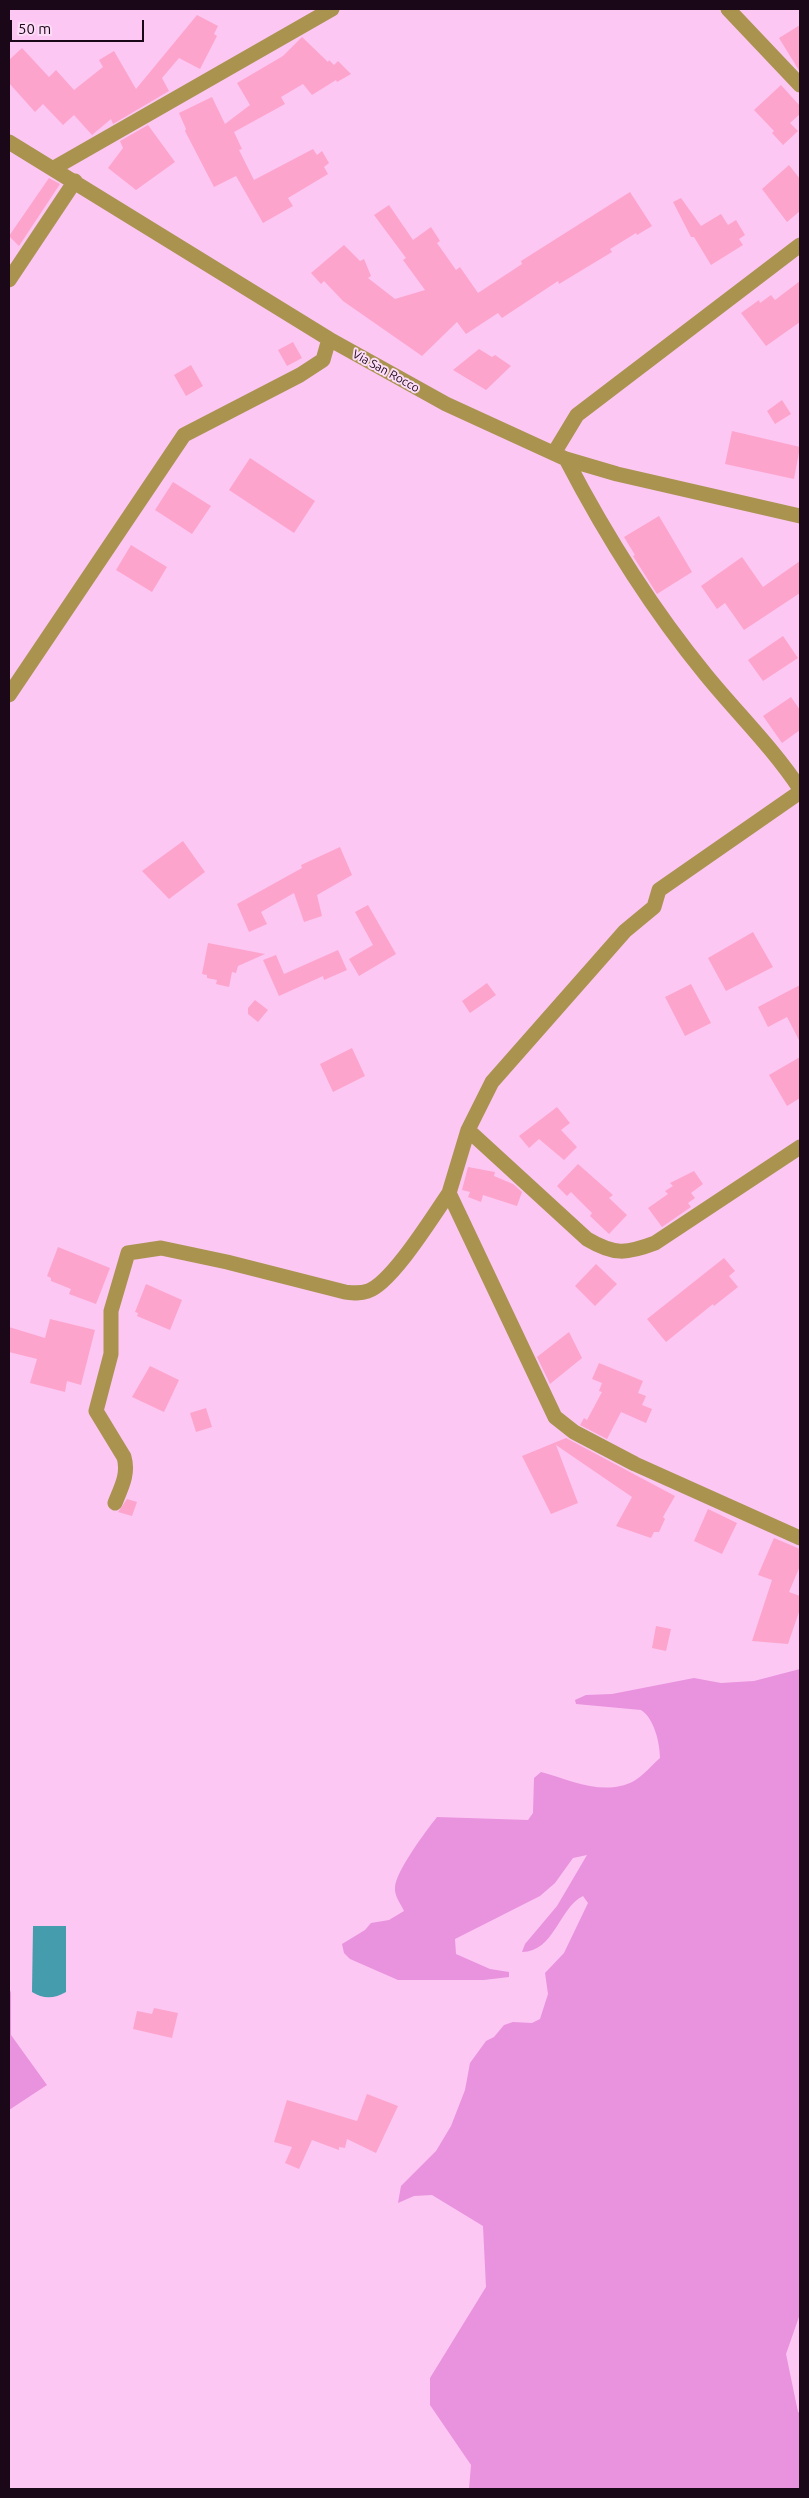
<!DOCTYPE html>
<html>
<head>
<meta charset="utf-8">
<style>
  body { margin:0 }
  #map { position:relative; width:809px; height:2498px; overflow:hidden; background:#fcc7f3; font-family:Ubuntu,sans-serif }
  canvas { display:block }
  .frame { position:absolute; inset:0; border:10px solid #1a0818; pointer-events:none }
  .scale { position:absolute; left:10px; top:20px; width:134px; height:22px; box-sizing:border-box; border:2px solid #1a0818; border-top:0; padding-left:6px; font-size:15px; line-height:18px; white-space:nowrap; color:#1a0818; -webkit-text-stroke:4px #fcdcf7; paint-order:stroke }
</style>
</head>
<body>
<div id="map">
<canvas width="809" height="2498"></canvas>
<div class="frame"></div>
<div class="scale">50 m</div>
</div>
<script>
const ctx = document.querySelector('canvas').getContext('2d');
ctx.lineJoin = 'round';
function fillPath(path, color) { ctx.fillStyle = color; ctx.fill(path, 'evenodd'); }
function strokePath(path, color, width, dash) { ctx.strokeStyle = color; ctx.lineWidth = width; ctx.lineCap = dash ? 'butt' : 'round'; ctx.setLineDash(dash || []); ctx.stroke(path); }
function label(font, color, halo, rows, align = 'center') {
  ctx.font = font + ' Ubuntu,sans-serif'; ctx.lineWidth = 4; ctx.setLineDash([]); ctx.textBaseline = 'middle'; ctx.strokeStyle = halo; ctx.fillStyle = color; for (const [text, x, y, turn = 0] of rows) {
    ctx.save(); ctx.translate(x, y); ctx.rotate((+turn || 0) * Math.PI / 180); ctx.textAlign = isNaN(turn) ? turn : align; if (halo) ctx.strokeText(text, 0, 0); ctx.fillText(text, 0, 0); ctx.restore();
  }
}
fillPath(new Path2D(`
  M800,1669V2314L786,2354L798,2412L800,2413V2489H469L471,2465L430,2405V2378L486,2287L483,2226L432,2195L414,2196L398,2203L401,2186L436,2151L451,2126L465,2090L470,2063L486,2041L494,2037L504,2025L513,2022L532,2023L540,2019L548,1994L545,1973L564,1953L588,1903L583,1896C559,1908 554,1952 522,1952L525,1944L557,1906L587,1855L573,1858L555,1883L540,1896L455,1939L456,1954L490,1969L509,1972V1977L484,1980H398L350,1959L344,1953L342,1944L365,1930L371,1923L389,1920L404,1911C401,1904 394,1896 395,1887C396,1871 426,1831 437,1817L528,1820L533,1813L534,1778L541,1772C571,1780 604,1797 634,1781C643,1776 652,1765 660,1758C660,1743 654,1718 641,1710L576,1704L575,1700L586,1695L612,1694L694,1678L721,1683L754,1681Z
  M9,1987L11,1993V2035L47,2085L9,2110Z`), '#e992de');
fillPath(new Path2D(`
  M33,1926H66V1992C54,1999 43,1999 32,1992Z`), '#449cad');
fillPath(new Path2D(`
  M197,15L218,26L214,34L217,36L200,69L179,58L162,78L169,91L113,124L111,119L92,135L74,115L63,125L43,104L35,112L9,83V60L22,48L49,77L56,70L74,90L103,67L99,60L114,51L136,89Z
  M800,25V72L779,38Z
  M302,37L328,62L329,60L334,65L338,61L351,74L337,82L336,80L312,95L303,84L281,97L285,104L234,132L242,149L239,150L254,180L313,149L317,155L322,151L329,163L324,167L328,174L288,198L293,206L263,223L236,176L214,187L185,131L186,129L179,113L212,97L225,124L250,105L237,83L283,56Z
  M781,85L800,106V114L790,123L798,131L783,145L772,133L774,131L754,110Z
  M148,125L175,162L136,190L108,168L123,148L120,141Z
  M789,165L800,179V211L787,222L762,189Z
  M49,178L60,184L19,246L9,236Z
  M630,192L652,226L637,235L636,233L610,249L612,252L559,284L558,281L502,318L498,313L466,334L457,322L422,356L343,301L324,281L321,284L311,273L344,245L360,261L364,259L371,276L368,278L395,299L425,290L403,260L406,258L374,215L389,205L413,240L431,227L440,241L437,243L456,270L460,267L478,293L522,264L521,261Z
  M681,198L701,226L721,214L728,225L736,220L745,235L739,239L743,245L711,265L694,237H691L673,202Z
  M800,281V322L766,346L741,313L759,300L760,303L771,295L775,300Z
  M293,342L302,358L287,366L278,350Z
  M479,349L492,357L495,355L511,366L486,390L453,370Z
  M191,365L203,386L186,396L174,375Z
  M782,400L791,414L775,424L767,411Z
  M732,431L800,447L794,479L725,464Z
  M250,458L315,501L294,533L229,490Z
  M173,482L211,506L192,534L155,510Z
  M659,516L692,572L657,594L633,556L635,555L624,537Z
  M131,545L167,567L152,592L116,570Z
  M742,557L763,587L800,561V593L744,630L725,603L717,609L701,586Z
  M783,636L798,658L763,681L748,660Z
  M791,697L800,710V730L782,743L763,716Z
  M183,841L205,872L169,899L142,871Z
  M340,847L352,875L317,895L322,916L304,922L294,893L261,912L267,924L249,932L237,904L302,868L301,865Z
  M368,905L396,954L359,976L349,959L373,945L355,912Z
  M753,932L773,967L726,991L708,958Z
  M208,943L265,954L238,966L236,973L232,972L229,987L216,984L217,980L207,978V975L202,974Z
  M338,950L347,970L324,980L323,976L279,996L263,960L276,955L284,974Z
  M487,983L496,995L470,1013L462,1001Z
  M691,984L711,1023L685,1036L665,997Z
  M800,985V1042L787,1017L768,1027L758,1007Z
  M255,1000L268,1010L258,1022L248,1014V1008Z
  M352,1048L365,1076L333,1092L320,1064Z
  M800,1057V1098L787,1106L769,1075Z
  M557,1107L570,1123L561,1130L577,1147L564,1160L539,1139L529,1148L519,1136Z
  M578,1164L613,1195L609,1198L627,1215L609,1234L590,1216L592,1213L571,1192L567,1196L557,1186Z
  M468,1167L495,1172L494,1176L513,1184L522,1192L517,1206L483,1195L481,1202L468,1197L470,1192L462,1190Z
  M694,1171L703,1184L691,1193L695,1198L688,1203L691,1207L662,1227L648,1208L668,1194L665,1191L673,1186L670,1183Z
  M58,1247L110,1268L96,1304L69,1294L71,1289L51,1281V1278L47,1276Z
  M724,1258L735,1271L729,1276L738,1287L714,1306L713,1304L666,1342L647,1319Z
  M596,1264L617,1284L595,1306L575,1286Z
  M146,1284L182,1300L170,1330L137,1316L138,1313L135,1312Z
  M50,1319L95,1330L81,1385L67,1381L65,1392L30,1383L37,1359L9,1352V1327L45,1338Z
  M569,1332L582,1358L550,1384L537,1357Z
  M599,1363L643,1381L638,1393L646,1396L642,1405L652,1409L646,1423L621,1412L607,1439L580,1425L584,1418L587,1420L602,1392L599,1391L602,1383L592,1379Z
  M150,1366L179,1380L164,1412L132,1397Z
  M206,1408L212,1427L196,1432L190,1413Z
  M566,1438L675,1496L663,1517L665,1519L659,1532H654L651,1538L616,1526L632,1497L556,1445L578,1503L551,1514L522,1456Z
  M127,1499L137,1502L132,1516L118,1512Z
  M708,1509L737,1523L722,1554L694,1541Z
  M774,1538L800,1549V1566L789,1592L800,1596V1609L788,1644L752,1641L772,1580L758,1575Z
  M656,1626L671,1629L666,1651L652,1648Z
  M154,2008L178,2013L172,2038L133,2029L137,2011L152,2014Z
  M367,2094L398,2106L376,2153L347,2139L345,2148L339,2147V2150L312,2140L299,2169L285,2163L292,2147L274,2142L287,2100L357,2121Z`), '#fda4cc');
strokePath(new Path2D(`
  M728,9L800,85
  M9,142L329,339L446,404L566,459L617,474L800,516
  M54,168L332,9
  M9,280L75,181
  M554,453L577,415L800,245
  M566,459C605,534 652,609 706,675C737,713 773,748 800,789
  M9,695L184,435L300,375L323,360L329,339
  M800,792L659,890L654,907L625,931L492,1082L468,1130L449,1193L555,1417L574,1432L635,1464L800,1538
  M468,1130L587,1239C614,1255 626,1254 655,1243L800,1147
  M115,1503C121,1488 129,1474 124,1457L96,1411L111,1354V1311L128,1253L161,1248L227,1262L345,1292C353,1293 360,1294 368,1291C392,1283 433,1216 449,1193`), '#a9934f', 15);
label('12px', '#1a0818', '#fcdcf7', [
  ["Via San Rocco",386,371,29]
]);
</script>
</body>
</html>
